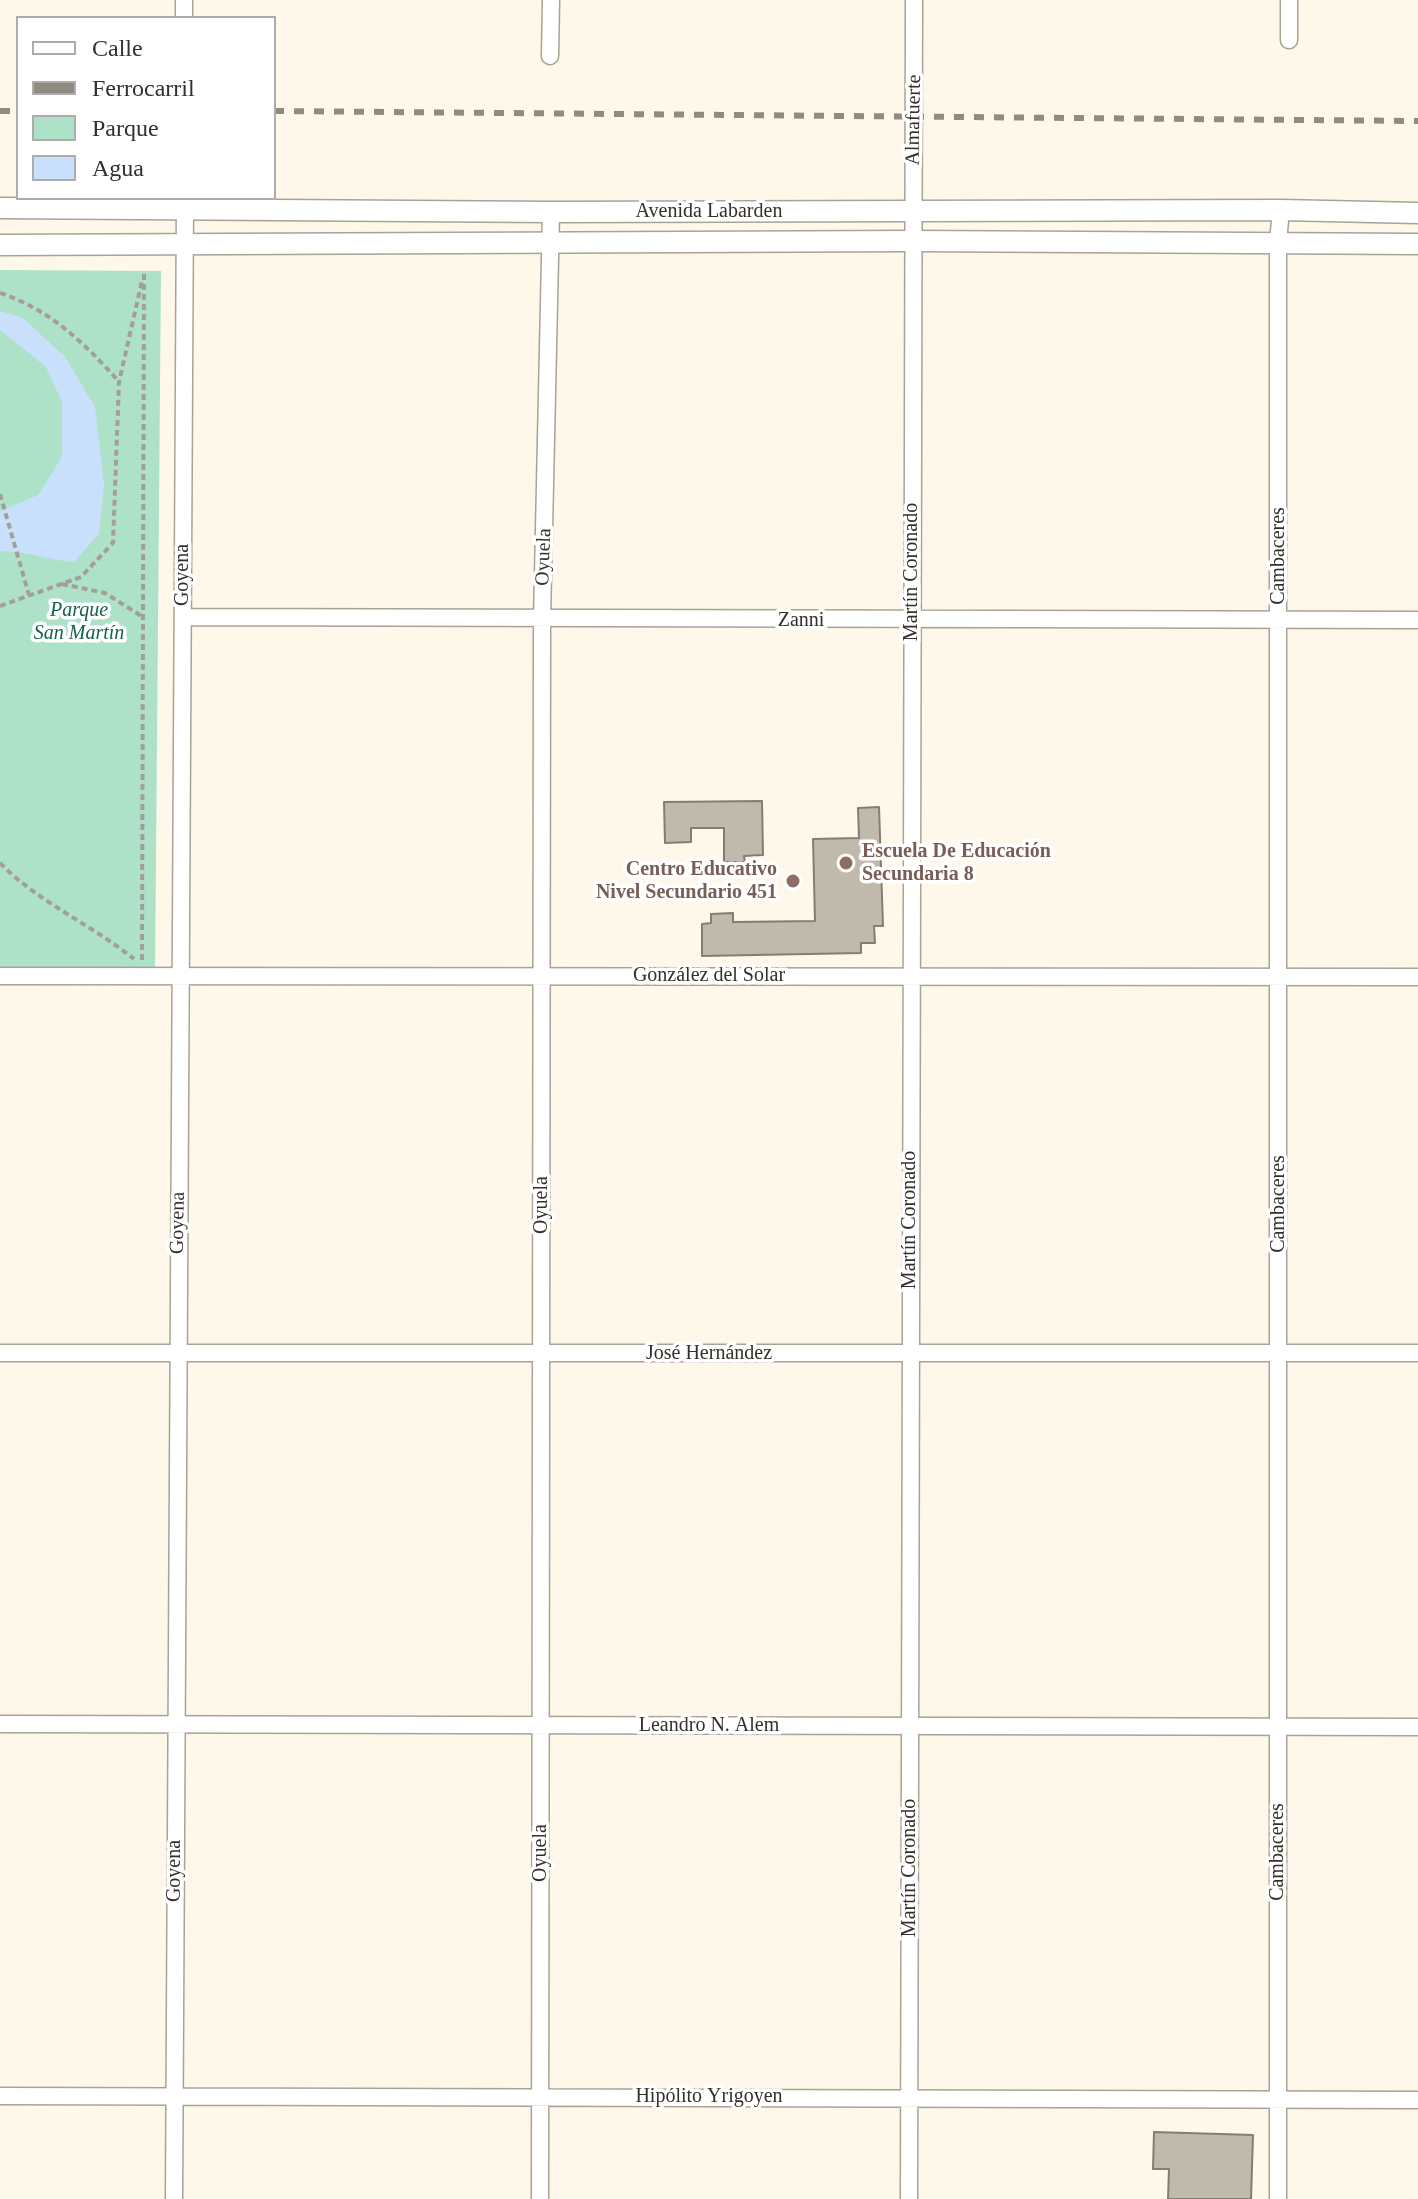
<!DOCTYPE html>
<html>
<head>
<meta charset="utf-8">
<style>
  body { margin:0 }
  #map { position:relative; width:1418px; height:2199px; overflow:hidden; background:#fef8ea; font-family:"Times New Roman",serif }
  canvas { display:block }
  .legend { position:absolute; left:16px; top:16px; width:260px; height:184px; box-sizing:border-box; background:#fff; border:2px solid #adacaa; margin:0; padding:10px 14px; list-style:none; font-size:24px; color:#33302b }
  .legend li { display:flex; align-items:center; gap:16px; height:40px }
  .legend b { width:40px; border:2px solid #adacaa }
</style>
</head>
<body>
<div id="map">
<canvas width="1418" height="2199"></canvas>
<ul class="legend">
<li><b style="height:10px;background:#fff"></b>Calle</li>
<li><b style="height:10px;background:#908b82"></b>Ferrocarril</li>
<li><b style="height:22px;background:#ade2c9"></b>Parque</li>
<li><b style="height:22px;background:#c9e0fc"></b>Agua</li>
</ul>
</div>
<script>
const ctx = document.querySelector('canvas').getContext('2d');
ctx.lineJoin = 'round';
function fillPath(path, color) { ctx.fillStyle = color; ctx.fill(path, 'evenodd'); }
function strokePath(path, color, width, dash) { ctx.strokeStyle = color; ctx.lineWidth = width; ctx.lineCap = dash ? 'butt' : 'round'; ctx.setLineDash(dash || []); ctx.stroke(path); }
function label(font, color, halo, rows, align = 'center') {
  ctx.font = font + ' "Times New Roman",serif'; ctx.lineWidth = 7; ctx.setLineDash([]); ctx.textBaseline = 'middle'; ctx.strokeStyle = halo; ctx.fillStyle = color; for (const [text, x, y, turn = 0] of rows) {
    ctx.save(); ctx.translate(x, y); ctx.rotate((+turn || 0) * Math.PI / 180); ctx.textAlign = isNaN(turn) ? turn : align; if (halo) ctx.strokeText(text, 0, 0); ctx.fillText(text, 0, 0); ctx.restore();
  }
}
fillPath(new Path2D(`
  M0,270L161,271L155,976L0,974Z`), '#ade2c9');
fillPath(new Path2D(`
  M0,311L23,318L65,357L95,407L104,485L99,534L74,562C48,560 26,551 0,551V511L38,495L62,457V402L46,367L0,330Z`), '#c9e0fc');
const building = new Path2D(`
  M762,801L763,855L744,856L745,862H724V828H691V842L665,843L664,802Z
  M879,807L883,926H874L875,943H861V953L702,956V924L711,923V914L733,913V922L815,921L813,839L859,838L858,808Z
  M1154,2132L1253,2135L1251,2199H1168L1169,2169H1153Z`);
fillPath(building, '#c0baad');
strokePath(building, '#837e71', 2);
const minor = new Path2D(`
  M184,0V18
  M1289,40V0
  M550,56L551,0
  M183,617L1418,620
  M0,976L1418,977
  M0,1353H1418
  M0,1724L1418,1727
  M0,2096L1418,2100
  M174,2199L185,198
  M540,2199L542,620L551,212
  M909,2199L914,0
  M1278,2199V242L1281,210`);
const tertiary = new Path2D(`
  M0,208L551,212L1281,210L1418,213
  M0,245L912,241L1418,244`);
strokePath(minor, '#a9a396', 19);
strokePath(tertiary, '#a9a396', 23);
strokePath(new Path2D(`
  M0,293C49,309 86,344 119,382
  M0,494L29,595
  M62,584L105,593L143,617
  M0,606L81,577L113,543L119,382L142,281
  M0,863C38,902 92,925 134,959
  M142,960L144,271`), '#a49f95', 4, [6, 4]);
strokePath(minor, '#fff', 16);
strokePath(tertiary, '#fff', 20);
strokePath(new Path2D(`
  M0,111H18
  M274,111L1418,121`), '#908b82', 6, [10, 10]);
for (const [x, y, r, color] of [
  [846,863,8,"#8d6e63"],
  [793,881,8,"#8d6e63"]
]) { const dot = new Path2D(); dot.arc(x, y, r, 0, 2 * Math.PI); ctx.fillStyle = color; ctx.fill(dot); strokePath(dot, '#fff', 3); }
label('20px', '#33302b', '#fff', [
  ["Almafuerte",914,120,-89],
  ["Avenida Labarden",709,212],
  ["Cambaceres",1279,556,-90],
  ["Oyuela",544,557,-88],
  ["Martín Coronado",912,572,-90],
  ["Goyena",183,575,-90],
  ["Zanni",801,621],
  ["González del Solar",709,976],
  ["Cambaceres",1279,1204,-90],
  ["Oyuela",542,1205,-90],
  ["Martín Coronado",910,1220,-90],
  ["Goyena",178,1223,-89],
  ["José Hernández",709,1354],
  ["Leandro N. Alem",709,1726],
  ["Cambaceres",1278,1852,-90],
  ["Oyuela",541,1853,-90],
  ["Martín Coronado",910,1868,-90],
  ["Goyena",175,1871,-90],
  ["Hipólito Yrigoyen",709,2097]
]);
label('italic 20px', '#156247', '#fff', [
  ["Parque",79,611],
  ["San Martín",79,634]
]);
label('bold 20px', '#785e54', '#fff', [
  ["Escuela De Educación",862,852],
  ["Secundaria 8",862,875],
  ["Centro Educativo",777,870,"right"],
  ["Nivel Secundario 451",777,893,"right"]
], 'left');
</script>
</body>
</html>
